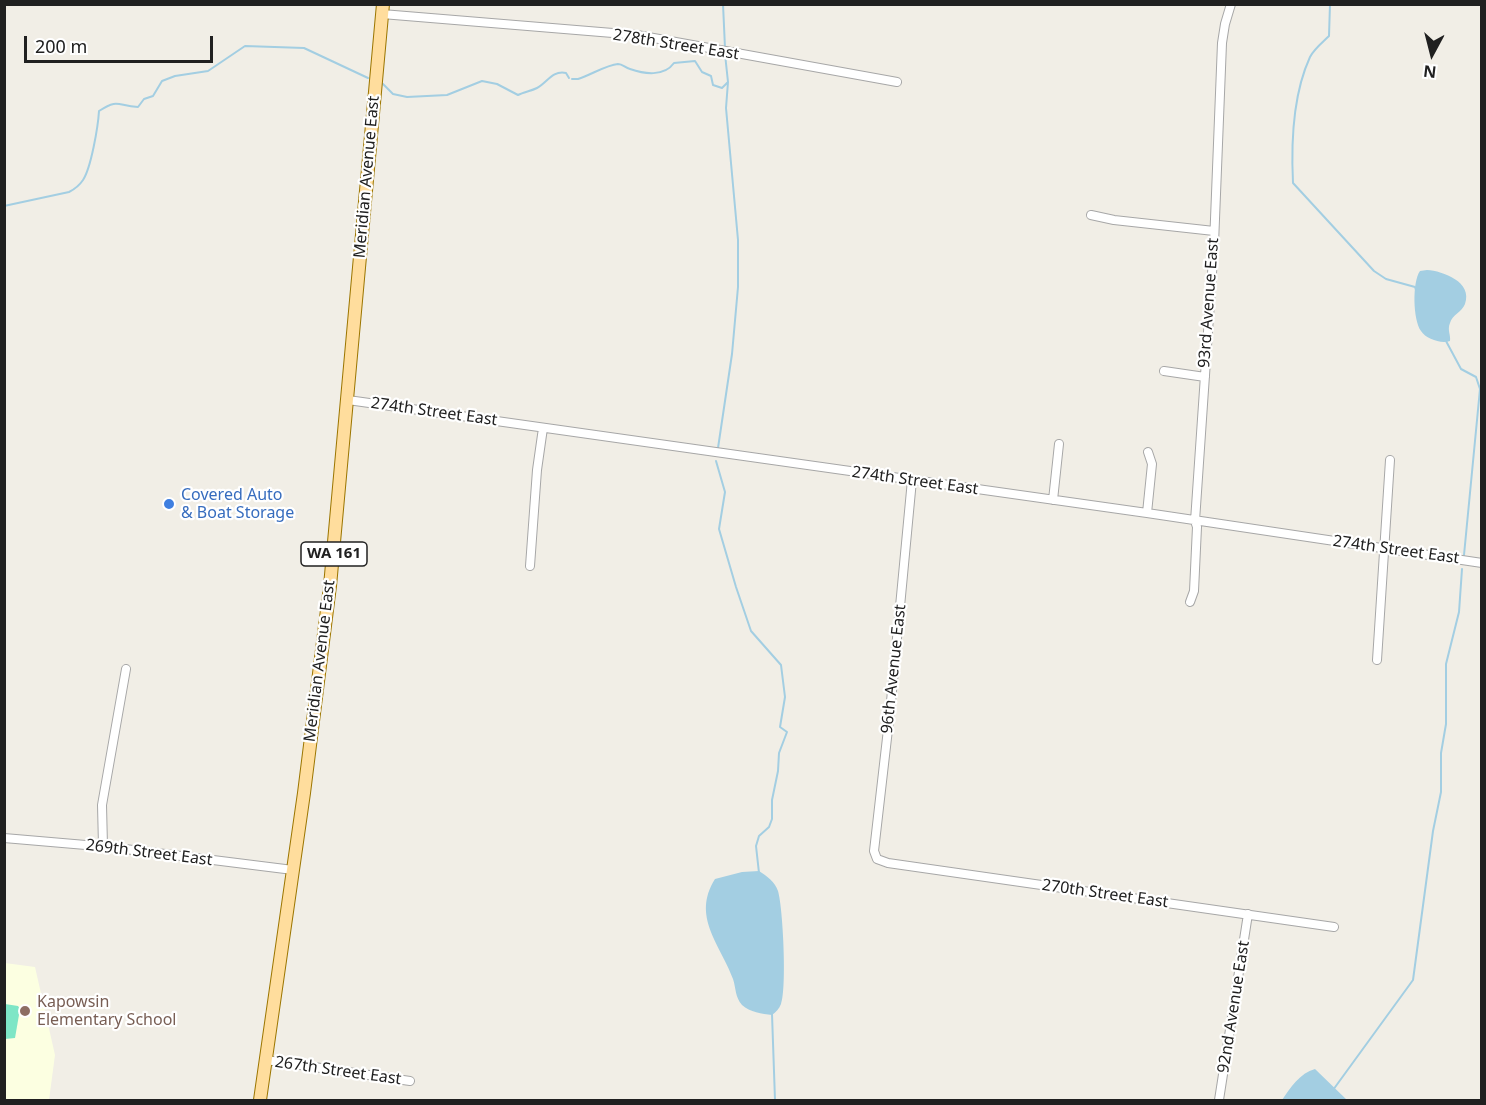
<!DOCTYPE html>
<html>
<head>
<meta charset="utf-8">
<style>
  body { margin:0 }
  #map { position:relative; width:1486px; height:1105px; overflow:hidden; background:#f1eee6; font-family:"Noto Sans",sans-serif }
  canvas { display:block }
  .frame { position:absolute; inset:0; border:6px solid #202020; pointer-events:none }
  .north { position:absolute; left:1402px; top:24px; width:60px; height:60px; -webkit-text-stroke:4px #fff; paint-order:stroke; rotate:187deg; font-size:16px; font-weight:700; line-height:24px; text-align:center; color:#202020 }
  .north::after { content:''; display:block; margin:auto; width:21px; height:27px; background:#202020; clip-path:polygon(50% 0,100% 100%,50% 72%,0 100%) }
  .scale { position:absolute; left:24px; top:36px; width:189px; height:27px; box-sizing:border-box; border:3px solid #202020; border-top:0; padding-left:8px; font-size:18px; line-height:21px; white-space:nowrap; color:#202020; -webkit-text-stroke:4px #fff; paint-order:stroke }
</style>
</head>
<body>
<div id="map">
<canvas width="1486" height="1105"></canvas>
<div class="frame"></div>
<div class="north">N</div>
<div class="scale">200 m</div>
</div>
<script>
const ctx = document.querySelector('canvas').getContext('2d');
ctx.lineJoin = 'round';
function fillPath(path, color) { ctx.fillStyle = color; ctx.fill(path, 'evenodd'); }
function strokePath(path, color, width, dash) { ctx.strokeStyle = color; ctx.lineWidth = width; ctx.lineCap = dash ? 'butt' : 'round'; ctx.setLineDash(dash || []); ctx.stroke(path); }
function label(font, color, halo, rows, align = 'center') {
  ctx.font = font + ' "Noto Sans",sans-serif'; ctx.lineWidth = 4.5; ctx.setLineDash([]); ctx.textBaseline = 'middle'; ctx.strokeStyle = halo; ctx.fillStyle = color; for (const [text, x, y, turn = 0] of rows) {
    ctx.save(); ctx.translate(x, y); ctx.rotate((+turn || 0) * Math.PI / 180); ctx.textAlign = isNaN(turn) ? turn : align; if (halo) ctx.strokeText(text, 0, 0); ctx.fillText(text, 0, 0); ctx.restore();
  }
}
fillPath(new Path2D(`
  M5,963L35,967L55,1055L49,1100H5Z`), '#fcffe1');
fillPath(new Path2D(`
  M5,1004L18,1006L20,1009L15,1038L5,1039Z`), '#7ee6c6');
fillPath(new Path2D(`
  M1427,270C1443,271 1473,282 1465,304C1462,312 1452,315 1450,323C1447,330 1451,335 1450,341C1441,344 1426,339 1421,331C1413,320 1412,282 1420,271Z
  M759,871C767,876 775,882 778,891C783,908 787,988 781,1004C779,1009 776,1012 772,1015C762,1014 750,1012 742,1005C735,997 736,988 733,979C721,945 691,917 715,879L742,872Z
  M1315,1069L1347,1100H1282C1290,1088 1300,1073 1315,1069Z`), '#a3cee2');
strokePath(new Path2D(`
  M723,4L725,48
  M1330,4L1329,36C1323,42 1314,49 1310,57C1293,94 1291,143 1293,183L1374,271L1386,279L1415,287L1416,290
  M572,79H578C591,75 606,65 618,64C623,64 625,68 630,69C644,74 664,77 674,63L695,61L702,72L711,76L713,85L722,88L728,82
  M383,84L393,94L407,97L447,95L482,81L497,84L518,95C524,92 531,91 537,88C547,83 552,70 566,73L569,78
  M4,206L69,192C75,189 79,186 83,180C91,168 98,127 99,111C119,98 117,106 138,107L144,99L153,96L162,81L175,76L208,71L245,46L304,48L368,78
  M1446,341L1461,369L1476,377L1480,389L1464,555
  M718,448L732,354L738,287V240L726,108L728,82L725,54
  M716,461L725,492L719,529L736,587L751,631L781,665L785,697L780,727L787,732L779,753L778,771L772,800V819L769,827L759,836L756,846L759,873
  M772,1014L775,1100
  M1333,1090L1413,980L1433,831L1441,792V753L1446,724V664L1459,612L1462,569`), '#a3cee2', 2);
const street = new Path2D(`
  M382,14L637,35L897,82
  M1091,215L1114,220L1214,231
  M1164,371L1205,377
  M348,400L1147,513L1482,563
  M912,480L890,712L874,851L877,859L888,863L1334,927
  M1053,500L1059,444
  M1147,513L1152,464L1148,452
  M530,566L537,470L543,428
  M1190,602L1194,591L1197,527L1195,521L1214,244L1222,43L1225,24L1231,4
  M1377,660L1390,460
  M4,838L109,847L293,870
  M103,846L102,805L126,669
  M266,1060L410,1081
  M1219,1100L1248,914`);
const primary = new Path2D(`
  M260,1100L304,793L330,586L383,4`);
strokePath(street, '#a7a7a7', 10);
strokePath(primary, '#9c7600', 14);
strokePath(street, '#fff', 8);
strokePath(primary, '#ffdd9d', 12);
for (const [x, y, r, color] of [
  [169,504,6,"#3f7fe0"],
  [25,1011,6,"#8d6e63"]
]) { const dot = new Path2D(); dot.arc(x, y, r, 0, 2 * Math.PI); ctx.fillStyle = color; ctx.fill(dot); strokePath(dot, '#fff', 2); }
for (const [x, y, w] of [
  [334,554,66]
]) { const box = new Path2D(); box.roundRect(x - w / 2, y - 12, w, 24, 4.5); ctx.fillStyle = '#fff'; ctx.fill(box); strokePath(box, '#202020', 1.5); }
label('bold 15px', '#202020', null, [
  ["WA 161",334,554]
]);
label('16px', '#202020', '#fff', [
  ["278th Street East",676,45,9],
  ["Meridian Avenue East",367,177,-85],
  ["93rd Avenue East",1209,303,-86],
  ["274th Street East",434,412,8],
  ["274th Street East",915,481,8],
  ["274th Street East",1396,550,8],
  ["Meridian Avenue East",320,661,-83],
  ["96th Avenue East",894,669,-84],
  ["269th Street East",149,853,7],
  ["270th Street East",1105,894,8],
  ["92nd Avenue East",1234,1007,-81],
  ["267th Street East",338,1071,8]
]);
label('16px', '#366cbe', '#fff', [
  ["Covered Auto",181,495],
  ["& Boat Storage",181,513]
], 'left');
label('16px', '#785e54', '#fff', [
  ["Kapowsin",37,1002],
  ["Elementary School",37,1020]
], 'left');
</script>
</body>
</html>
